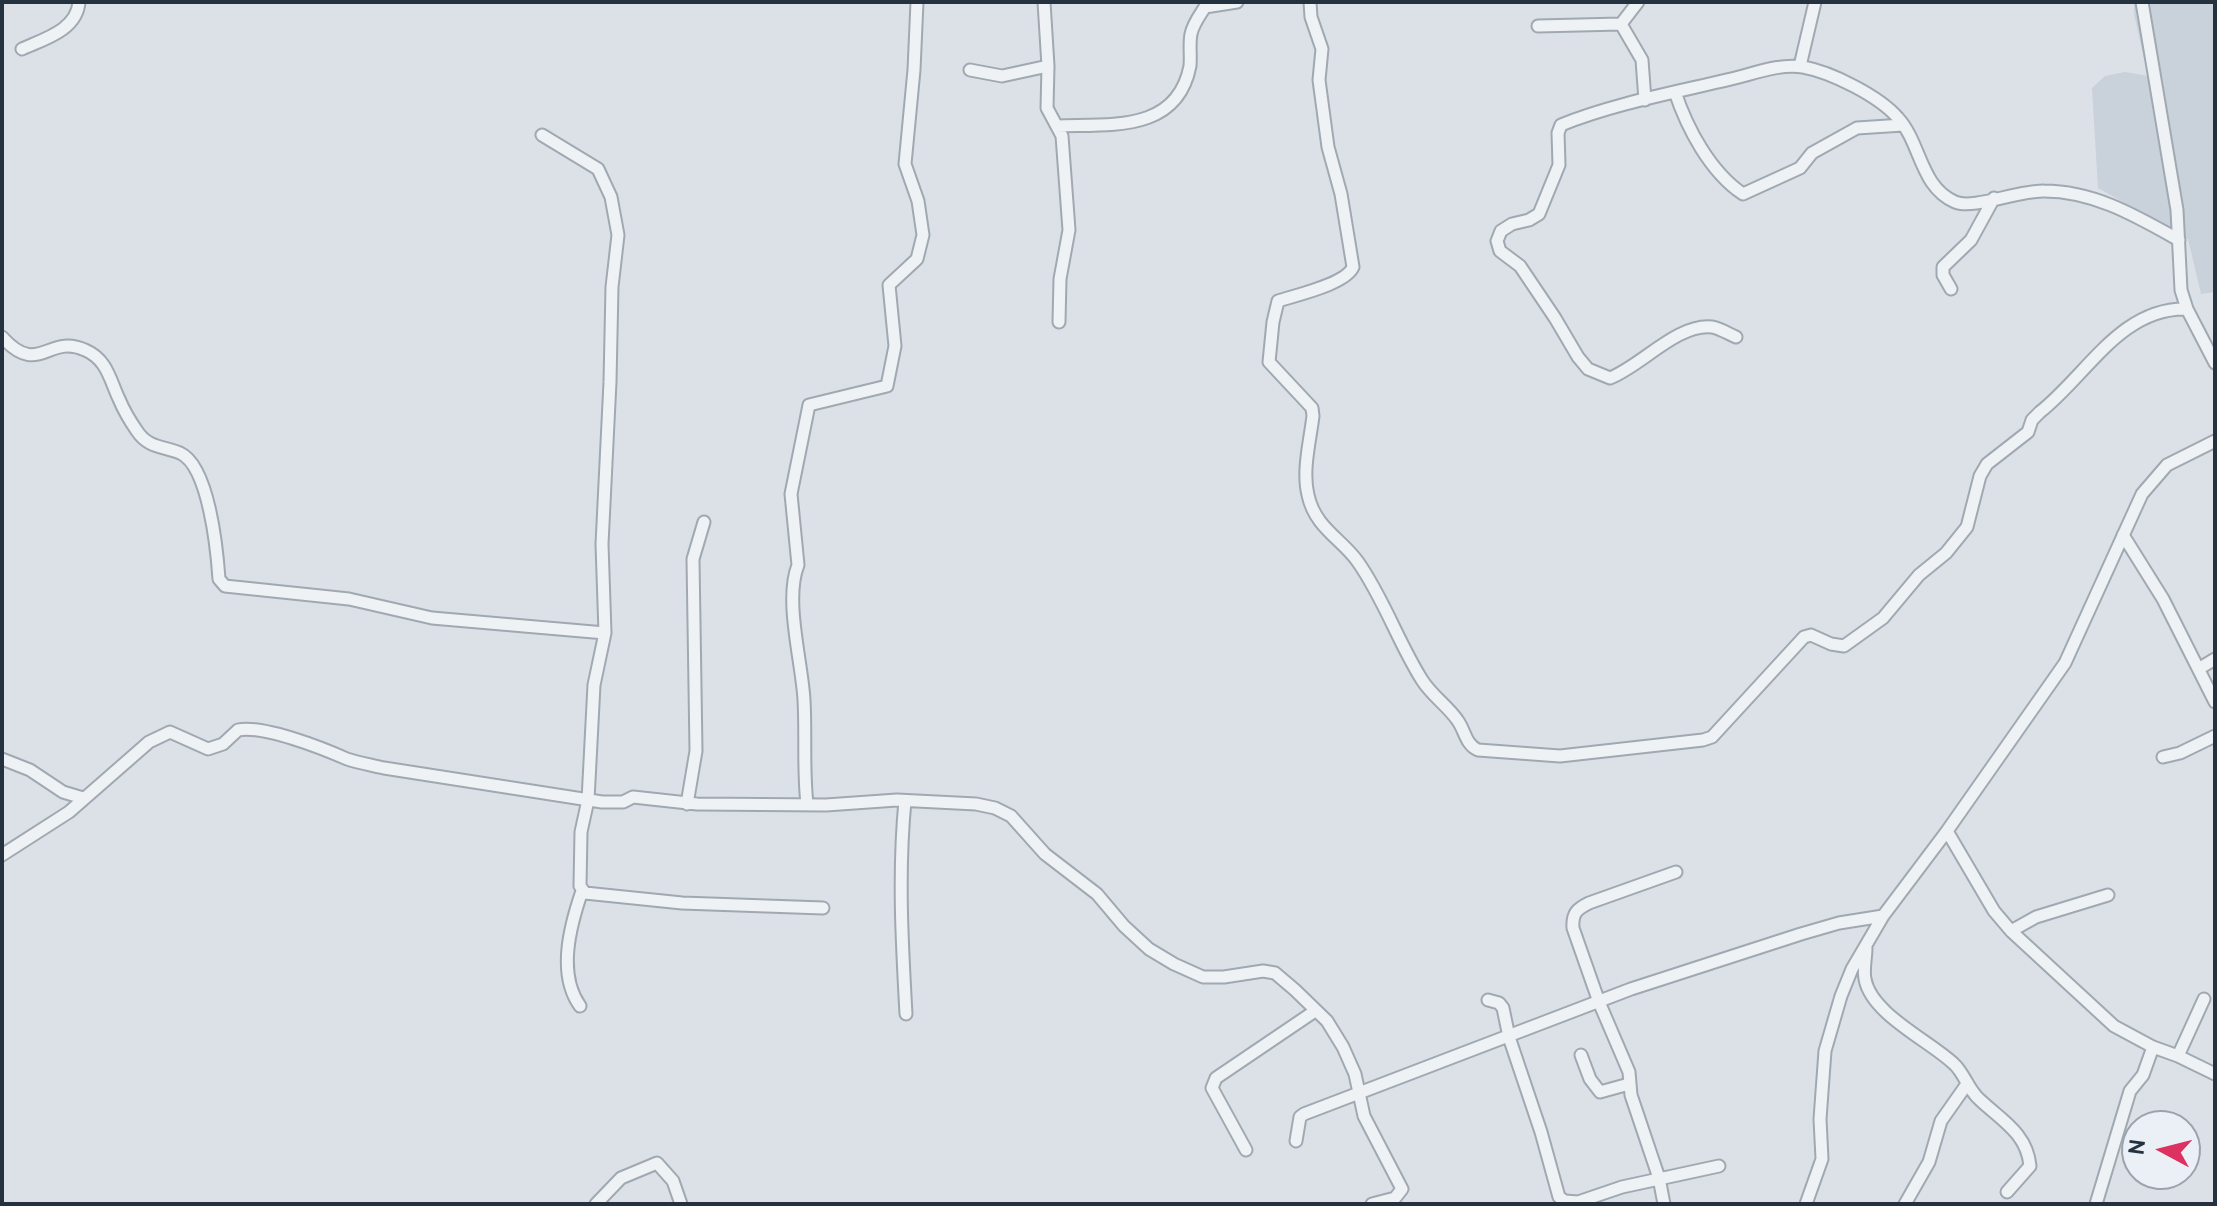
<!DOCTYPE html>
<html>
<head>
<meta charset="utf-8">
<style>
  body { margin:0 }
  #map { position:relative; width:2217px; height:1206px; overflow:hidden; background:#dbe1e7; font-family:Overpass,sans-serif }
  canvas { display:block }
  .frame { position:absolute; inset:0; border:4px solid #24313f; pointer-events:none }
  .north { position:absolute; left:2121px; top:1110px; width:80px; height:80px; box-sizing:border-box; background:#eaf0f5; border:2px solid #9ba4ac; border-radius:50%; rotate:277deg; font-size:22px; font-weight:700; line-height:32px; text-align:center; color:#24313f }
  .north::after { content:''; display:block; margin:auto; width:28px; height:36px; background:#dc3161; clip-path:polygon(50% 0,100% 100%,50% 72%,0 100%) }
</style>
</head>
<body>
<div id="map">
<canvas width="2217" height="1206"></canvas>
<div class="frame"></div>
<div class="north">N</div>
</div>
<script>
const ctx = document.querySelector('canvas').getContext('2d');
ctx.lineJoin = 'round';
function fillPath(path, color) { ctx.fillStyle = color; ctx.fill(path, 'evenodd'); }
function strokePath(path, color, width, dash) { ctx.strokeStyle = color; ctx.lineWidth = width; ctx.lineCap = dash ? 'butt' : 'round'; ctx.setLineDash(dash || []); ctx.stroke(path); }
fillPath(new Path2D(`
  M2134,2H2215V292L2201,294L2188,239L2098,188L2092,88L2105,76L2125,72L2148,76L2134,14Z`), '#c9d1da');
const minor = new Path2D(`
  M1044,2L1048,66L1047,108L1062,136L1069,230L1060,279L1059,322
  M1310,2L1311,17L1322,49L1319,80L1328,147L1341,194L1353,267C1346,284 1296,295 1278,301L1273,322L1269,362L1312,408L1313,416C1310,441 1302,471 1308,495C1315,528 1342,539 1358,562C1384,599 1398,642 1422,680C1432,696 1448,706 1458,721C1465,731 1466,745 1478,750L1560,756L1703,740L1712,737L1804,637L1811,635L1831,644L1844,646L1883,618L1919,575L1946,553L1967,527L1980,476L1987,464L2028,432L2032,420L2040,412C2087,375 2121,307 2187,309
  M2142,2L2177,210L2181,290L2187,309L2215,363
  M1621,24L1638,2
  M1538,26L1621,24L1642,60L1645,100
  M22,49C44,39 77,30 79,2
  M1800,66L1815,2
  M970,70L1002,76L1048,66
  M1675,92C1687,128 1710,172 1743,194L1800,168L1812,153L1857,128L1903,125
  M1057,126C1110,124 1177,133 1190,66C1191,55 1189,44 1191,34C1193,24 1200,15 1205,7L1237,2
  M542,135L598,169L611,197L618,235L612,287L610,382L602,544L605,633L594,685L588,800L581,832L580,886L585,893L682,903L823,908
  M1951,289L1943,275V267L1971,240L1994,198
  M2,337C39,378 48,333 85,350C107,359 110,380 119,399C124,411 130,421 137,431C148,448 163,446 180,453C209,466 217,550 219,579L225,586L349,599L432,618L605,633
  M1736,337C1729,334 1719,328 1712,327C1678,323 1641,366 1610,378L1588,369L1578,357L1555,318L1520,266L1500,251L1497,241L1501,231L1512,224L1529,220L1539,214L1559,165L1558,133L1561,125C1612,104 1677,92 1731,79C1753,74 1780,63 1803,67C1831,72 1879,96 1898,118C1921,143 1920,187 1955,202C1973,210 2019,190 2044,191C2094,191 2136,216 2179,240
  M2123,535L2163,599L2215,702
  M2200,668L2215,659
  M2163,757L2180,753L2215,736
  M2,759L30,770L63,792L83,798
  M905,801C898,872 902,943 906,1014
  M687,804L696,751L693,559L704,522
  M807,804C803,769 806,735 804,700C802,662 784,600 798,565L791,494L809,405L887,386L895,346L889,285L917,259L923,235L918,201L905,164L914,70L917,2
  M1947,831L1994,911L2011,931L2114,1026L2153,1047L2178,1056L2215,1074
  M2,855L69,812L149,742L170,732L208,749L223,744L238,730C264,725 322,748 347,759C359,763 372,765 384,768L602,802H623L633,797L697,804L826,805L897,800L976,804L995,808L1011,816L1045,854L1097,894L1124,926L1149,949L1174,964L1203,977H1224L1263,971L1275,973L1295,990L1327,1021L1343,1047L1355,1074L1364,1116L1402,1189L1395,1198L1372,1204
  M2011,931L2036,917L2108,895
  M1866,948C1866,957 1863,970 1865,979C1871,1014 1930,1041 1954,1064C1964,1073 1968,1089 1979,1099C2001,1120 2027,1133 2030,1166L2007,1192
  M1488,1000L1499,1003L1503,1008L1509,1037L1541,1132L1559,1197L1565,1201L1578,1202L1622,1187L1719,1166
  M580,1006C557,974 570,926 582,891
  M1581,1055L1590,1079L1600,1092L1629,1084
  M2178,1056L2204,999
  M1296,1141L1300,1117L1304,1114L1631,989L1801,934L1839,923L1883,916
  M1246,1150L1212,1088L1216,1078L1315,1011
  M596,1204L621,1178L657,1163L673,1181L681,1204
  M1664,1204L1659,1178L1631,1095L1629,1072L1599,1002L1573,928C1572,913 1577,909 1589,903L1676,872
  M1806,1204L1822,1159L1820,1119L1825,1051L1841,996L1852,969L1883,916L1947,831L2065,663L2142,494L2167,465L2215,441
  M1905,1204L1929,1162L1941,1121L1967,1084
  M2096,1204L2130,1091L2143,1075L2153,1047`);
strokePath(minor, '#a0a9b1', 15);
strokePath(minor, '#eef2f5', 11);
</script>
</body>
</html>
